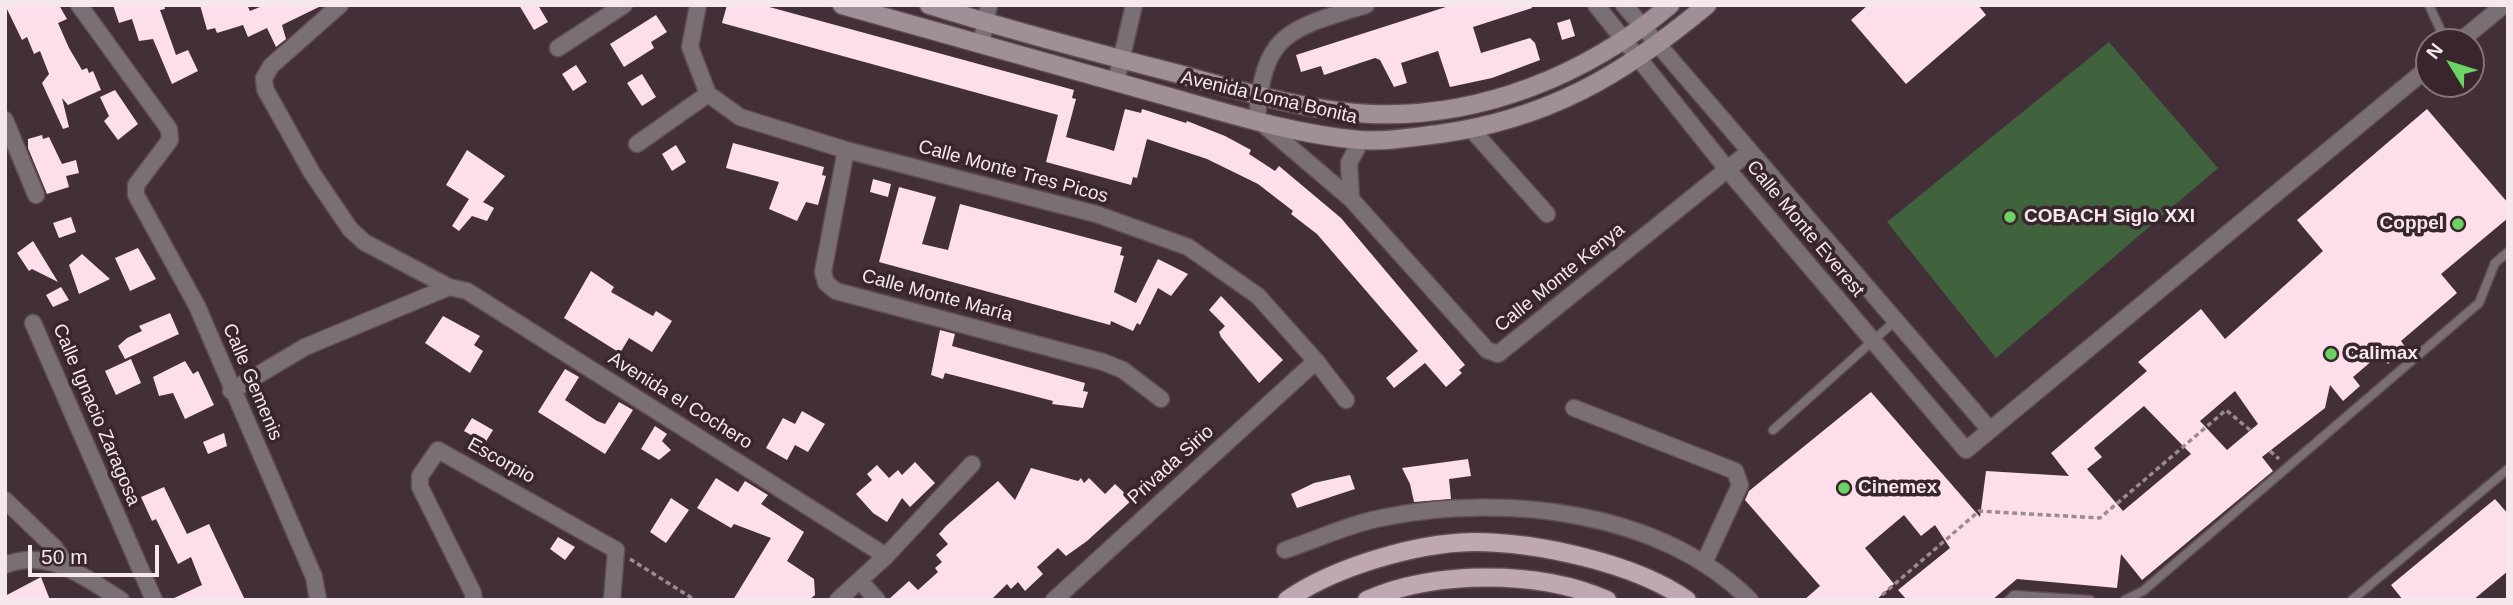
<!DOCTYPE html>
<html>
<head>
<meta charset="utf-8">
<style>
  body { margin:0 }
  #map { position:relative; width:2513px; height:605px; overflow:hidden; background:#432f38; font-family:Arial,sans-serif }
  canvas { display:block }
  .frame { position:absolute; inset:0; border:7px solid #f5e7ec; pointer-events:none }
  .north { position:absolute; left:2415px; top:28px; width:70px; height:70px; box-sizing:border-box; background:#39252e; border:2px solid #84737a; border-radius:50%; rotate:308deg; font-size:19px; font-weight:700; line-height:28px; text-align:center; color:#f5e7ec }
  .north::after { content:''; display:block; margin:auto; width:24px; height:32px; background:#6bd363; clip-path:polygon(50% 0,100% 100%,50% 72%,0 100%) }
  .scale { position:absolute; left:28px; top:545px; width:131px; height:32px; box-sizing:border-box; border:4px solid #f5e7ec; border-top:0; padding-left:9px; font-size:21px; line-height:24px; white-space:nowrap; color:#f5e7ec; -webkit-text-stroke:5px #39252e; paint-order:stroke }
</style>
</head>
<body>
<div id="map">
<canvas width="2513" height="605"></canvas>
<div class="frame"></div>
<div class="north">N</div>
<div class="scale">50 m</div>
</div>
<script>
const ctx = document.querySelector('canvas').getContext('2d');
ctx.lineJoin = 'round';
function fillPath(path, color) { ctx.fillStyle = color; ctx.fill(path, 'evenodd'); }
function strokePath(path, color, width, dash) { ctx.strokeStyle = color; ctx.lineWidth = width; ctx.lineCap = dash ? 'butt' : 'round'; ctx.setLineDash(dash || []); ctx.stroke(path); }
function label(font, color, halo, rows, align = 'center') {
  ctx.font = font + ' Arial,sans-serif'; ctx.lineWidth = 7; ctx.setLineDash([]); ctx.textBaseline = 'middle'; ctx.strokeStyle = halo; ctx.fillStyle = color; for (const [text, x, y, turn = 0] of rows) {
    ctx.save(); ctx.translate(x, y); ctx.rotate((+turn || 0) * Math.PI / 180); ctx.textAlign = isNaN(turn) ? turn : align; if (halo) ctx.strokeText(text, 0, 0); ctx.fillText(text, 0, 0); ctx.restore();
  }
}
fillPath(new Path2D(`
  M2109,42L2218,168L1996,358L1887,222Z`), '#40623c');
fillPath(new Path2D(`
  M5,5H59L67,19L58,23L69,48L82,70L87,68L89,73L93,71L101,90L68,105L62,98L69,127L63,129L42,83L49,74L40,51L34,54L27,37L22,40Z
  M113,5H164L165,9L160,10L176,55L188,50L198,71L172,84L153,39L139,41L132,19L119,23Z
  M200,5H247L250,11L265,5H323L282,25L286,39L276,47L267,28L248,37L243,25L217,33L215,28L207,30Z
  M519,5H538L548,22L534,30Z
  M727,5H762L1074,90L1072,98L1076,99L1066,137L1105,148L1114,151L1125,109L1141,113L1142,109L1186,123L1187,121L1225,136L1251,150L1249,154L1275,171L1279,166L1341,218L1465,365L1459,370L1462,373L1446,387L1425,363L1394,388L1386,378L1418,351L1317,234L1291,214L1293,211L1258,184L1207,159L1147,139L1137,178L1133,177L1131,185L1046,162L1058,115L722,23Z
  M1452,5H1531L1532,8L1473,27L1481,53L1530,38L1535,43L1540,60L1492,78L1450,87L1438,51L1401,63L1407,83L1394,87L1380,60L1375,58L1324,75L1321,66L1301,72L1296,55Z
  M1868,5H1978L1986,15L1906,84L1851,20Z
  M656,15L667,32L651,42L654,48L624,67L610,44Z
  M1570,19L1575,36L1562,40L1557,23Z
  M576,65L587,82L573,91L562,74Z
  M642,74L656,97L642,106L627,83Z
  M115,90L138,124L118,140L104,121L109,116L100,97Z
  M2427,109L2508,203V218L2441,274L2457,293L2401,341L2406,348L2388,364L2380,354L2353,377L2360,386L2343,401L2330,385L2325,408L2262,457L2273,471L2142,580L2121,554L2117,588L2017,579L1992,600H1907L1898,590L1950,548L1935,525L1921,536L1904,515L1865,548L1894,584L1876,600H1804L1820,586L1745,500L1749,491L1871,392L1980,517L1986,471L2069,476L2051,453L2147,371L2138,362L2201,309L2225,339L2323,251L2297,220ZM2235,391L2258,424L2227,450L2200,421ZM2144,406L2191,454L2123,511L2087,469L2102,457L2094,448Z
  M42,135L43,139L49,137L62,164L76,160L79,173L66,176L69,187L47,194L28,148V139Z
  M733,143L824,167L822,175L826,176L818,205L806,202L797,221L769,209L779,182L726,168Z
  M676,145L686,162L672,171L662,154Z
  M467,150L505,176L483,202L494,208L487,221L472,216L459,231L452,226L469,199L446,185Z
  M873,179L891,184L888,197L870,192Z
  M899,187L936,197L922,244L948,250L960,204L1122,247L1120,255L1124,256L1114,292L1136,303L1158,259L1188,274L1171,296L1158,288L1140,325L1137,323L1133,331L1111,321L1110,325L879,262Z
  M71,217L76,232L59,238L53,223Z
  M33,241L58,282L32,269L29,271L17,253Z
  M138,248L156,279L130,291L115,258Z
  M82,254L110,279L79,294L69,265Z
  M591,271L614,287L611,292L653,316L656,311L672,321L652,352L629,338L620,353L564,318Z
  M61,287L69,300L53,307L46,295Z
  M1221,296L1283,360L1259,383L1221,337L1219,332L1225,326L1209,310Z
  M170,313L179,334L125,359L118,346L127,338L142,331L139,326Z
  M443,316L480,336L474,345L483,351L470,373L425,343Z
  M940,330L955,334L952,346L1085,383L1083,391L1088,392L1083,408L1052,404L1053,401L945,373L943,379L931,375Z
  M131,359L141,383L116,395L105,371Z
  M185,361L193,374L198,371L214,405L185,419L173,393L159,396L153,377Z
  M565,369L579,377L565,400L597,421L605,424L619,402L633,410L605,454L538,412Z
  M802,411L825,424L808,452L795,445L787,460L766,448L783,418L795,424Z
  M472,418L493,430L485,443L464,431Z
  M655,426L667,434L662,441L671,450L659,460L641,449Z
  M224,433L227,446L208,454L203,442Z
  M1468,459L1471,476L1449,479L1451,499L1414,502L1410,484L1402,468Z
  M915,462L935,483L910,507L902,498L887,522L873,513L856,494L872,480L867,474L877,465L889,478L898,470L902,475Z
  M1031,468L1078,481L1081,478L1084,483L1089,478L1105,494L1115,484L1132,500L1087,541L1066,556L1058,548L1037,567L1043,574L1025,591L1018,582L1011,589L1007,584L991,600H888L909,581L918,590L938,572L935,568L942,562L936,555L948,544L939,534L946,526L998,481L1015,500Z
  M1350,475L1355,489L1297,508L1291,494L1314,483Z
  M716,478L738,492L745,481L768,495L761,504L804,532L787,561L814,579L815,595L809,600H733L771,538L734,524L731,528L697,508Z
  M164,487L187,534L209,524L245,600H170L202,585L191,557L178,564L156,519L152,521L141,497Z
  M671,498L689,510L666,543L650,532Z
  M2495,499L2508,514V571L2473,600H2403L2391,585Z
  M558,537L575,547L565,560L550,549Z
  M41,577L50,600H5V596Z`), '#fddfec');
const lane = new Path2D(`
  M2429,5L2446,42
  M1773,430L1895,321
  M2009,600L2014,595L2090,600
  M2125,600L2143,591L2479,303L2495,263L2508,252
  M2352,600L2508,469`);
const street = new Path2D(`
  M79,5L169,129L170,140L136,185V195L197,306L314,577L318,600
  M340,5L271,66L264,78L265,89L312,173L350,229L364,242L449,287L467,291L886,556
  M698,5L690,47L708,94L740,117L846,150L1096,214L1188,247L1258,296L1316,361L1346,400
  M1366,5C1290,29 1263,31 1257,119L1351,199L1487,350L1498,354L1749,152
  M1596,5L1727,169L1966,450L2429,67
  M1624,5L1990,430
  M2459,42L2504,5
  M981,45L989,5
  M558,48L624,5
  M1116,82L1134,5
  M5,120L36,195
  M1472,130L1547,214
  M637,144L708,94
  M846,150L823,272L826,283L836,291L1103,362L1123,370L1161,399
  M1351,199L1349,163L1361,140
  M33,323L154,600
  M231,391L305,347L449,287
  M1574,408L1735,471L1740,485L1704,563
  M5,500L54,547L68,567
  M1285,550C1318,539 1352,523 1386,517C1506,494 1659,510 1750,600
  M5,565C49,548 86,578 121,600
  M860,581L877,600
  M474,600L473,593L420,487V476L438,450L616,550L612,600
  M838,600L886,556L972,464
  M1054,600L1316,361`);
const secondary = new Path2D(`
  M842,5C944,34 1046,63 1148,91C1217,110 1289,134 1360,140C1386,142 1413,137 1439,134C1548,119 1623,75 1707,5
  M929,5C1010,30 1092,52 1175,73C1238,90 1306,111 1372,114C1481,118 1587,75 1670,5`);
const primary = new Path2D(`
  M1287,600C1334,567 1416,543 1473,542C1536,542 1635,563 1687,600
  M1367,600C1435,570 1539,570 1607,600`);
strokePath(lane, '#5f4c55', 11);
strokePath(street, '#5f4c55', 19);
strokePath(secondary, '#5f4c55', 21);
strokePath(primary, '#5f4c55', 21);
strokePath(new Path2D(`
  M2270,451L2279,459
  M630,559L695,600
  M1882,595L1979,511L2100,518L2226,410L2250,430`), '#9b8a91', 3.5, [5, 3.5]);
strokePath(lane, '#7a6f74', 8);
strokePath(street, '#7a6f74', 16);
strokePath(secondary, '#a18f97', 18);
strokePath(primary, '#bea8b1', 18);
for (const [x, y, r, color] of [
  [2010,217,7,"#6bd363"],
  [2458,224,7,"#6bd363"],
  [2331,354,7,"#6bd363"],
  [1844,488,7,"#6bd363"]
]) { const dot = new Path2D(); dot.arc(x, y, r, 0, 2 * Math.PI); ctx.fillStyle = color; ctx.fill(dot); strokePath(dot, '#39252e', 2.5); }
label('19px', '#f5e7ec', '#39252e', [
  ["Avenida Loma Bonita",1269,98,13],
  ["Calle Monte Tres Picos",1013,172,15],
  ["Calle Monte Everest",1805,229,50],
  ["Calle Monte Kenya",1560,278,-39],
  ["Calle Monte María",937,296,15],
  ["Calle Gemenis",252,382,67],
  ["Avenida el Cochero",680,401,32],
  ["Calle Ignacio Zaragosa",96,415,67],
  ["Escorpio",501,461,29],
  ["Privada Sirio",1171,465,-42]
]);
label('bold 19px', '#f5e7ec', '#39252e', [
  ["COBACH Siglo XXI",2024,217],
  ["Coppel",2444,224,"right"],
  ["Calimax",2345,354],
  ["Cinemex",1858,488]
], 'left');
</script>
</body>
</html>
